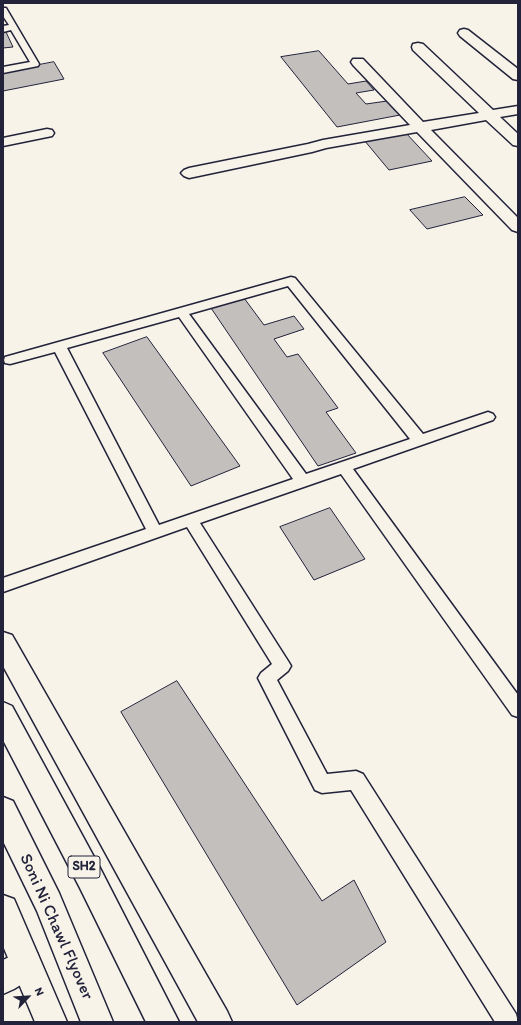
<!DOCTYPE html>
<html>
<head>
<meta charset="utf-8">
<style>
  body { margin:0 }
  #map { position:relative; width:521px; height:1025px; overflow:hidden; background:#f7f3e8; font-family:Itim,sans-serif }
  canvas { display:block }
  .frame { position:absolute; inset:0; border:4px solid #22223b; pointer-events:none }
  .north { position:absolute; left:8px; top:977px; width:40px; height:40px; -webkit-text-stroke:3px #f7f3e8; paint-order:stroke; rotate:65deg; font-size:11px; font-weight:700; line-height:16px; text-align:center; color:#22223b }
  .north::after { content:''; display:block; margin:auto; width:14px; height:18px; background:#22223b; clip-path:polygon(50% 0,100% 100%,50% 72%,0 100%) }
</style>
</head>
<body>
<div id="map">
<canvas width="521" height="1025"></canvas>
<div class="frame"></div>
<div class="north">N</div>
</div>
<script>
const ctx = document.querySelector('canvas').getContext('2d');
ctx.lineJoin = 'round';
function fillPath(path, color) { ctx.fillStyle = color; ctx.fill(path, 'evenodd'); }
function strokePath(path, color, width, dash) { ctx.strokeStyle = color; ctx.lineWidth = width; ctx.lineCap = dash ? 'butt' : 'round'; ctx.setLineDash(dash || []); ctx.stroke(path); }
function label(font, color, halo, rows, align = 'center') {
  ctx.font = font + ' Itim,sans-serif'; ctx.lineWidth = 4; ctx.setLineDash([]); ctx.textBaseline = 'middle'; ctx.strokeStyle = halo; ctx.fillStyle = color; for (const [text, x, y, turn = 0] of rows) {
    ctx.save(); ctx.translate(x, y); ctx.rotate((+turn || 0) * Math.PI / 180); ctx.textAlign = isNaN(turn) ? turn : align; if (halo) ctx.strokeText(text, 0, 0); ctx.fillText(text, 0, 0); ctx.restore();
  }
}
const building = new Path2D(`
  M6,32L13,47L3,48V33Z
  M319,51L348,84L366,81L374,90L356,93L366,104L387,101L400,115L337,127L281,57Z
  M54,62L64,79L3,91V72Z
  M405,132L432,161L389,170L364,140Z
  M465,197L483,215L427,229L410,210Z
  M244,298L264,325L294,316L304,329L274,339L287,357L298,354L338,408L326,412L356,453L318,466L211,308Z
  M147,337L240,466L191,486L103,353Z
  M330,508L365,559L314,580L280,527Z
  M177,681L322,901L354,880L386,942L297,1005L121,712Z`);
fillPath(building, '#c2bfbd');
strokePath(building, '#22223b', 1);
const lane = new Path2D(`
  M3,8H6L39,64L38,66L3,73V67L30,62L11,30L3,32V26L9,25L3,16Z
  M291,277L295,278L423,434L488,412L493,414L495,417L493,420L353,469L518,695V717L512,715L341,474L200,523L288,661L291,666L288,671L277,680L327,774L356,771L363,774L516,1014L518,1022H495L351,790L322,793L315,790L258,678L261,673L272,664L187,527L3,592V578L146,529L55,352L10,364L5,363L4,360L5,357ZM288,286L410,439L306,474L189,314ZM179,317L293,479L159,525L67,348Z`);
const street = new Path2D(`
  M464,29L468,30L518,69V80L513,79L460,36L458,33L460,30Z
  M418,43L423,44L493,110L518,106V114L500,117L518,134V146L513,145L486,120L431,130L518,218V232L512,230L417,132L326,148L312,152L189,178L184,176L181,173L184,170L189,168L308,144L323,140L410,125L353,65L351,62L353,59H363L423,122L479,113L413,50L412,47L413,44Z
  M47,129L52,130L54,133L52,136L3,146V138Z
  M26,949L37,953L41,964L37,975L14,989L3,994V960Z`);
const secondary = new Path2D(`
  M3,632L12,635L227,1011L232,1022H198L3,666Z
  M3,895L14,899L67,1022H35L3,946Z`);
const primary = new Path2D(`
  M3,702L12,706L100,868L179,1022H146L80,888L3,740Z
  M3,797L13,801L59,893L113,1022H81L37,911L3,841Z`);
strokePath(lane, '#22223b', 3);
strokePath(street, '#22223b', 3);
strokePath(secondary, '#22223b', 3);
strokePath(primary, '#22223b', 3);
fillPath(lane, '#f7f3e8');
fillPath(street, '#f7f3e8');
fillPath(secondary, '#f7f3e8');
fillPath(primary, '#f7f3e8');
for (const [x, y, w] of [
  [84,867,32]
]) { const box = new Path2D(); box.roundRect(x - w / 2, y - 11, w, 22, 3); ctx.fillStyle = '#f7f3e8'; ctx.fill(box); strokePath(box, '#22223b', 1); }
label('bold 13px', '#22223b', null, [
  ["SH2",84,867]
]);
label('17px', '#22223b', '#f7f3e8', [
  ["Soni Ni Chawl Flyover",56,927,66]
]);
</script>
</body>
</html>
